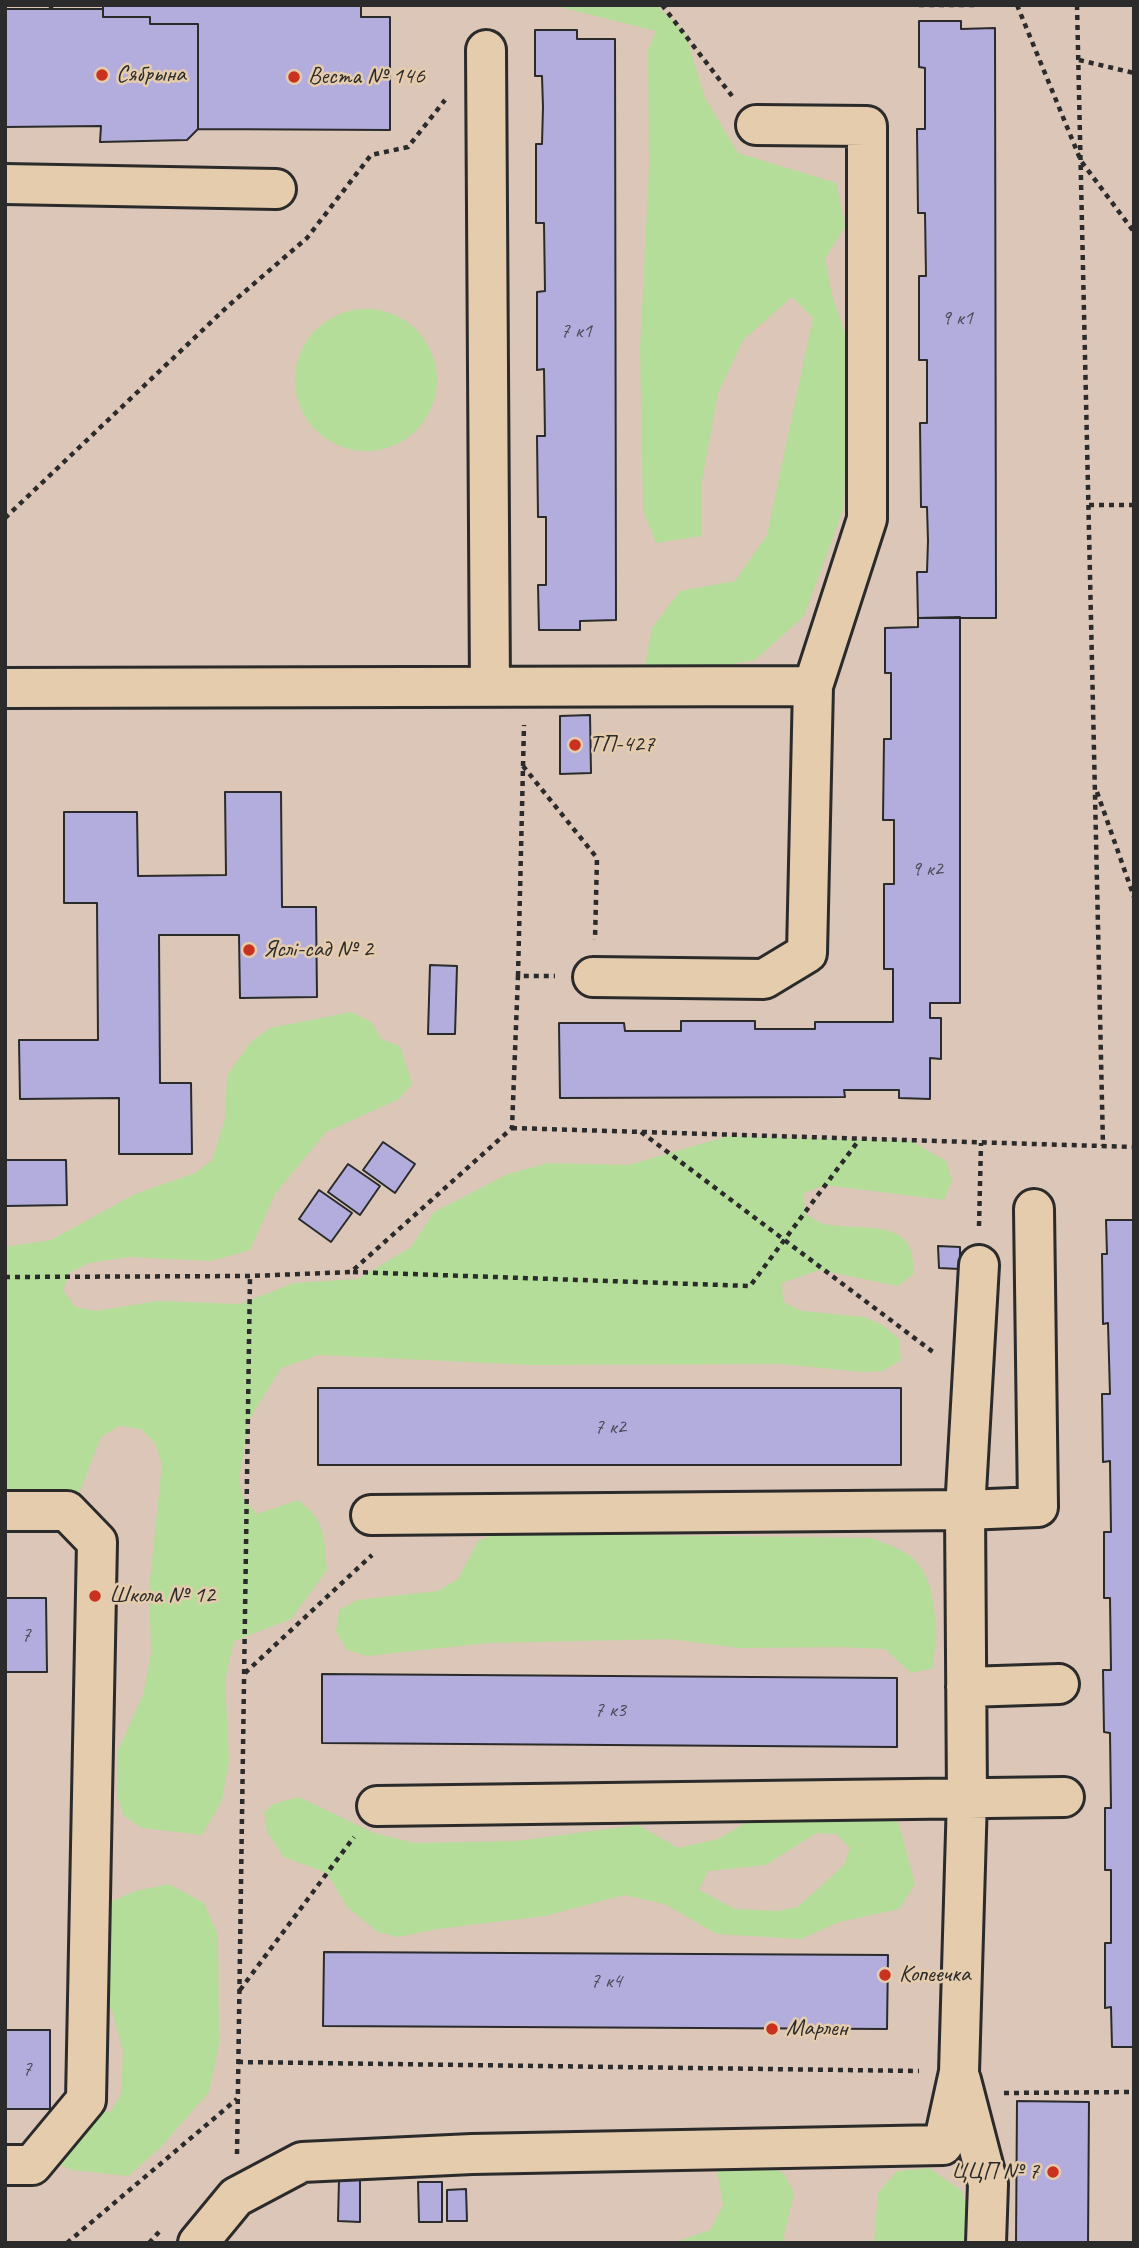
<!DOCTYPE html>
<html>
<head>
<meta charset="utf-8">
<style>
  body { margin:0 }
  #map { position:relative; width:1139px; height:2248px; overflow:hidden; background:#dbc6b7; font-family:Caveat,sans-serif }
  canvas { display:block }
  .frame { position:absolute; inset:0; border:7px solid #2b2b2b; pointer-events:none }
</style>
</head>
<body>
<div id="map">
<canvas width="1139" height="2248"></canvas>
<div class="frame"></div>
</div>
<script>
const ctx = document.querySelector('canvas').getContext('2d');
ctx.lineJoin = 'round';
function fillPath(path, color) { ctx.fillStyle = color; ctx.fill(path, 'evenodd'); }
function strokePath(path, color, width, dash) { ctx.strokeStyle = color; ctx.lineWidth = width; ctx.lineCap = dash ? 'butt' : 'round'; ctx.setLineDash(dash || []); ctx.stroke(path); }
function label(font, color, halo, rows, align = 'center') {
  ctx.font = font + ' Caveat,sans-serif'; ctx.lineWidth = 5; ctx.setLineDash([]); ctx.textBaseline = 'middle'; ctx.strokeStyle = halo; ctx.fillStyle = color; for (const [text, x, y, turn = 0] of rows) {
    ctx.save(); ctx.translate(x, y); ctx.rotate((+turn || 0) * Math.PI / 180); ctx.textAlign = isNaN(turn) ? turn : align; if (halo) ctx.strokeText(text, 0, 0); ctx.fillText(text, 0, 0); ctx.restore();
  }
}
fillPath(new Path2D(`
  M560,5H656L685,32L705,98L738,153L836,183L845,226L825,259L832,295L848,343L844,507L804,616L755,660L684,672L645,665L652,628L680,591L735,581L767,535L813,318L792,297L743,340L718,393L702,480L701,536L656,543L643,510L640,348L649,166L648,50L656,31L560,7Z
  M295 380a71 71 0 1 1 142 0a71 71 0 1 1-142 0Z
  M351,1012L371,1022L381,1039L400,1046L412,1084L399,1099L326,1132L275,1194L250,1250L211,1261L129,1257L89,1263L70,1272L63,1290L75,1307L96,1311L157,1301L240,1304L294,1283L358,1279L411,1247L434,1212L508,1174L548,1163L629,1165L728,1136L911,1141L946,1161L952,1181L944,1200L824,1185L804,1193L805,1214C811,1217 818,1222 824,1224C863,1232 918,1215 913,1274L898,1286L819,1270L782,1283L783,1302L802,1311L864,1317L882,1325L899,1339L901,1360L883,1371L863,1372L781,1364L533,1365L319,1355L281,1368L249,1420L239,1480L244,1500L257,1514L298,1500C326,1521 324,1537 327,1570L291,1619L234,1641L225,1680L229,1760L222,1800L202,1835L142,1828L124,1816L117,1796V1753L143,1695L151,1653L149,1590L162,1464L155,1443L141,1429L119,1426L101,1437L79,1493L61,1503L5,1508V1247L51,1240L135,1194L195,1173L212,1160L225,1119L227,1075L252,1041L270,1028Z
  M497,1533L872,1538C883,1543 897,1547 907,1554C940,1575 937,1635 933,1668L911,1673L885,1649L838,1647L740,1648L670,1639L488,1643L367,1656L347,1650L336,1632L339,1610L357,1600L438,1591L458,1579L478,1541Z
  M299,1797L374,1833L414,1843L517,1841L638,1825L678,1848L718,1839L764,1812L887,1808L899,1825L915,1884L899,1909L839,1922L801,1939L717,1934L664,1904L624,1895L545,1916L437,1929L398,1937L378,1932L347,1907L327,1873L284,1857L267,1832L264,1813L273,1804ZM816,1833L836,1834L850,1848L844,1865L798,1907L778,1911L735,1909L699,1890L708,1871L766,1865Z
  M169,1884L204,1903L218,1935L219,2043L209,2092L160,2148L128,2176L72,2170L37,2155L72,2118L111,2111L121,2094L123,2051L112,2010L84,1973L105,1904L136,1891Z
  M750,2151L784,2174L794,2193L784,2235L785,2243H673L710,2230L723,2205L717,2170L730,2154Z
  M929,2168L962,2191L975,2231V2243H874L878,2193L897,2171Z`), '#b4dd99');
const building = new Path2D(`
  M103,5H361V17H390V130L198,129V24H150V17H103Z
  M5,9H103V17H150V24H198V129L187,140L100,142L101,126L5,127Z
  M919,21H961V29L995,28L996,618H918L917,572H927L928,541L927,507H921L920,423H927V360H919V276H926L925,213H918L917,129H925V68L919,67Z
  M535,30H577V39H615L616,620L580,621V630H539L538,585H546V517H538L537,436H545L544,369L537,370V292L545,291L544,223H536V144H542L543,107L542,76H535Z
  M960,617V1003H930V1018H941V1059L930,1058V1099L899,1098V1090H844L845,1097L560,1098L559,1023H624L625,1031H681V1021H755V1029H815V1022H893V969H884V884H894V820H883L884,739H891V673H885V628L918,627V618Z
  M590,715L591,773L560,774V716Z
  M225,792H281L282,907H316L317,997L240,998L239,935H159L160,1083H191L192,1154H119V1098L20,1099L19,1040H98L97,903H64V812H137L138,876L226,875Z
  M430,965L457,966L455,1034H428Z
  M383,1142L415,1164L395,1193L363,1170Z
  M5,1160H66L67,1205L5,1206Z
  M348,1164L380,1186L360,1215L328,1192Z
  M319,1190L352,1213L331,1242L299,1219Z
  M1106,1220H1134V2047H1112L1111,2007L1105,2008V1943H1111V1870H1105V1808H1111L1110,1733L1104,1732L1103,1670H1111L1110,1598H1104V1532H1111L1110,1461L1103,1462L1102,1394H1110L1108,1323L1103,1324L1102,1254H1107Z
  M938,1246L960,1247V1269L939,1268Z
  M318,1388H901V1465H318Z
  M5,1598H46L47,1672H5Z
  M322,1674L897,1678V1747L322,1743Z
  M324,1952L888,1955L887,2029L323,2026Z
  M5,2030H50V2109H5Z
  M1017,2101L1089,2102L1088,2243H1016Z
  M339,2180H360V2222L338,2221Z
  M418,2182H442V2222H419Z
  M466,2189L467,2221H447V2190Z`);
fillPath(building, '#b3adde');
strokePath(building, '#2b2b2b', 2);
const minor = new Path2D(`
  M486,50L490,687
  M5,184L276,189
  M5,688L813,686
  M593,977L764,979L807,953L813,686L867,519V126L756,125
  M5,1511H67L97,1542L86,2100L32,2165H5
  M371,1515L965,1510L1038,1507L1034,1209
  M966,1687L1059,1684
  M377,1806L1064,1797
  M961,2080L988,2184L986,2243
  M198,2243L236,2197L302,2162L472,2154L943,2145L959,2072L967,1798L965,1510L979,1265`);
strokePath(minor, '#2b2b2b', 44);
strokePath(new Path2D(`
  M51,5V9
  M662,5L732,96
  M919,5H976
  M1017,5L1081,161L1134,232
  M1077,5L1103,1146
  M1079,60L1134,73
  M1089,505H1134
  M5,518L228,306L307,238L371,155L408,147L445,100
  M523,766L597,858L595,940
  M1097,792L1134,897
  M518,976L524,725
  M512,1128L1134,1147
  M641,1132L933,1352
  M979,1226L981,1143
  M353,1272L750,1286L859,1140
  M5,1277L250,1276L351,1272L512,1128L518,976H555
  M245,1673L372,1555
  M240,1990L354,1837
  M238,2062L919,2071
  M1004,2093L1134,2092
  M237,2154L250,1276
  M67,2243L237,2099
  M149,2243L159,2232`), '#2b2b2b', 4.5, [5, 5]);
strokePath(minor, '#e5ccad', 38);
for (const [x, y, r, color] of [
  [102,75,7,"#c8321e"],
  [294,77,7,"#c8321e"],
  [575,745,7,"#c8321e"],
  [249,950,7,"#c8321e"],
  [95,1596,7,"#c8321e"],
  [885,1975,7,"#c8321e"],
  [772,2029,7,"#c8321e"],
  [1053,2172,7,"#c8321e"]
]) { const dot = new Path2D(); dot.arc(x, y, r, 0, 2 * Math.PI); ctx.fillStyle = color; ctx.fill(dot); strokePath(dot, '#e5ccad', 2.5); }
label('21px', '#4d4c58', null, [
  ["9 к1",957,318],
  ["7 к1",576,331],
  ["9 к2",927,869],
  ["7 к2",610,1427],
  ["7",26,1635],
  ["7 к3",610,1710],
  ["7 к4",606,1981],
  ["7",27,2069]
]);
label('24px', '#2b2b2b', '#e5ccad', [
  ["Сябрына",116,75],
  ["Веста № 146",308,77],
  ["ТП-427",589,745],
  ["Яслі-сад № 2",263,950],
  ["Школа № 12",109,1596],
  ["Копеечка",899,1975],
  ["Марлен",786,2029],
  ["ЦЦП № 7",1039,2172,"right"]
], 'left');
</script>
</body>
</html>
